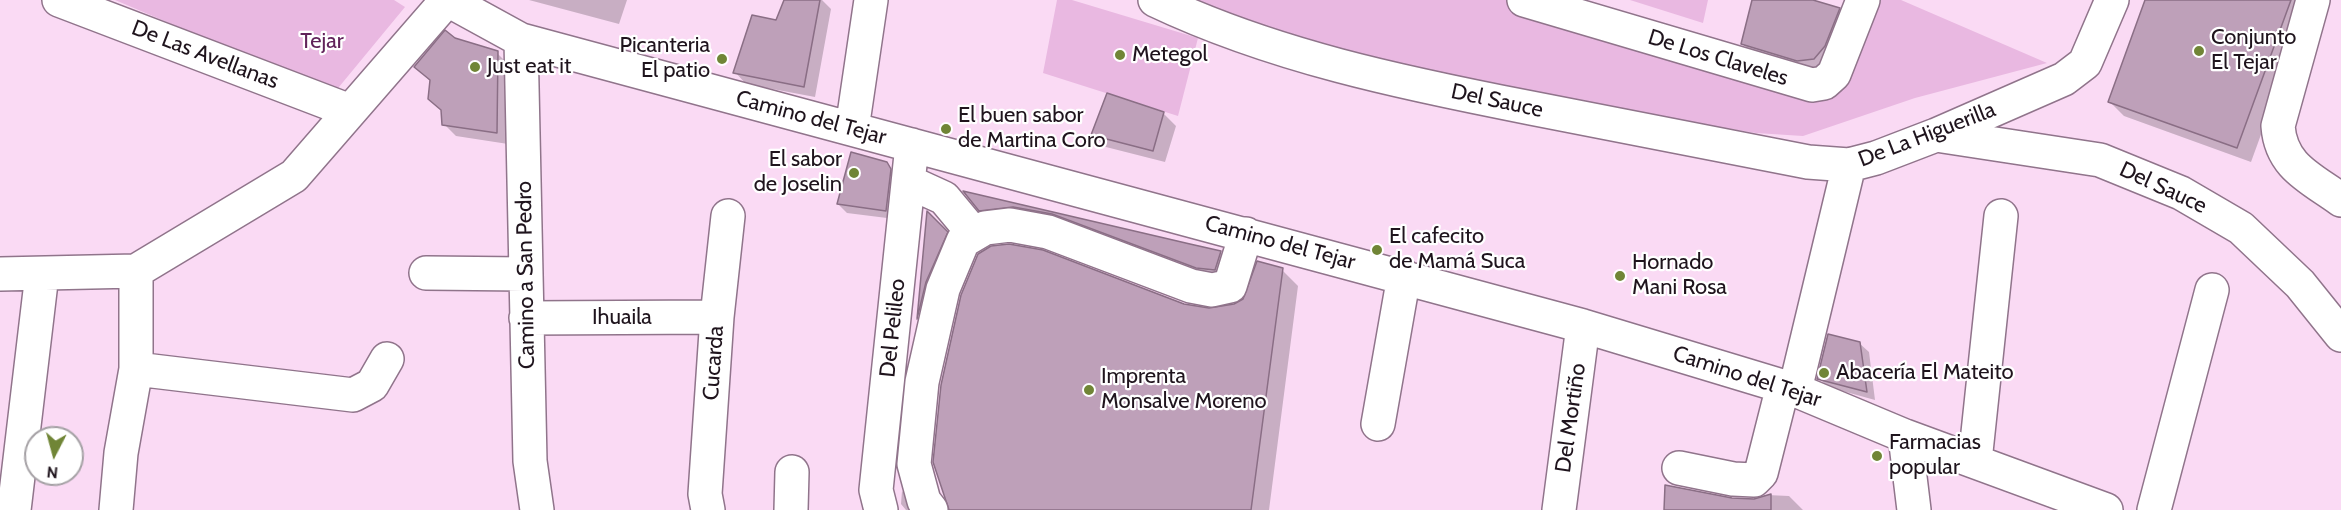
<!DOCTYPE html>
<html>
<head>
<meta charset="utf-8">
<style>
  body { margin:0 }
  #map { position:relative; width:2341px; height:510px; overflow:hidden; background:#fadaf4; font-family:Cabin,sans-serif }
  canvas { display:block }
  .north { position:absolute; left:24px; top:426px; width:60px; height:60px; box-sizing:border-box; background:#fff; border:2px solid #a5a1a5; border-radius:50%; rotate:186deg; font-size:16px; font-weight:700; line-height:24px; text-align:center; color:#1f141d }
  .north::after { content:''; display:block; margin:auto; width:21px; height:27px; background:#708536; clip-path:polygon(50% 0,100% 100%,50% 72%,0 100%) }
</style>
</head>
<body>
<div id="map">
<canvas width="2341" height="510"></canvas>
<div class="north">N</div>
</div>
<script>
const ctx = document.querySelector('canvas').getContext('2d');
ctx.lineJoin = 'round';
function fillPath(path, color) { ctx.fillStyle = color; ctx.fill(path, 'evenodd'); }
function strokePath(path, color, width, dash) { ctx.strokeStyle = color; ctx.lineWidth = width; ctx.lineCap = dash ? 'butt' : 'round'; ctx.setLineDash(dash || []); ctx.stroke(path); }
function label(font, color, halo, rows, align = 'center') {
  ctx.font = font + ' Cabin,sans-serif'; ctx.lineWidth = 4.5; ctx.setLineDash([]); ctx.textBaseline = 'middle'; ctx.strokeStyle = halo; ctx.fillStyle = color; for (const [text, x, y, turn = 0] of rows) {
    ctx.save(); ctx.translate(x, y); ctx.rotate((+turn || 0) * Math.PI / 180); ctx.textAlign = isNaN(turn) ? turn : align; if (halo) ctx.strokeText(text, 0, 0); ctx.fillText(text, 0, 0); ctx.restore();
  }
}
fillPath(new Path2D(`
  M115,0H394L405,7L334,93Z
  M1057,0H1072L1198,38L1178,116L1043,73Z
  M1190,0H1517L1846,82L1881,0H1901L2047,63L1915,98L1803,136L1756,133L1564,102L1388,63L1203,7Z
  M1630,0H1708L1703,23Z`), '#e9b8e1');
fillPath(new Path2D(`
  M529,0H627L619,24Z
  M785,0H822L831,9L815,97L746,84L735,72L777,21Z
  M1753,0H1809L1839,10L1850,20L1825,70L1809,71L1753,55L1743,44Z
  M2147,0H2310L2251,162L2124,116L2110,102Z
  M455,39L497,53L509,65L508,144L456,136L444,124L443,111L431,82L416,67Z
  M1163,113L1176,126L1165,162L1106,147L1093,135Z
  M886,163L895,173V219L847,213L838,204Z
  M967,193L1220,252L1236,268L1231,285L996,226Z
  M928,214L962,248L933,332L919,318Z
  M1282,270L1298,286L1269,510H951L935,462L1184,305L1209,310L1235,306Z
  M1859,343L1869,352L1875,400L1828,387L1819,378Z
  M902,491L916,505L918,510H906L901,504Z
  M1767,495L1789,496L1803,510H1665L1732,499L1754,500Z`), '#0003');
const building = new Path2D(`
  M784,0H820L804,87L733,73L752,15L776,20Z
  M1752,0H1813L1840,8L1825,46L1814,59L1797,61L1741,44Z
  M2145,0H2291L2237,148L2108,102Z
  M445,30L455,38L498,51L497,133L442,125L441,110L428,99L430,80L414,67Z
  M1107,93L1164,112L1153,151L1091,135Z
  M851,152L887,162L891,169L886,211L837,204Z
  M963,191L1190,244L1221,251L1215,270L1196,268L1052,214L1013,207L979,211Z
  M927,211L948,232L926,282L917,319Z
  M1009,244L1043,250L1184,304L1209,308L1234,304L1243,299L1257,261L1283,268L1251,510H949L933,462L941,385L961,295L978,254L991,246Z
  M1828,334L1860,342L1867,392L1817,379Z
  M1665,485L1732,498L1754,499L1771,494V510H1664Z`);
fillPath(building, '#bea0b9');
strokePath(building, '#8a6e85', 1.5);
const minor = new Path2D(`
  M59,0L350,111
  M448,0L521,40L1583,326L1795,390L1905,436L2106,510
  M1155,0C1273,56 1403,83 1531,108C1623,126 1716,144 1808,162L1849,165L1876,158L1936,135L2064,79L2085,63L2112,0
  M1524,0L1812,85L1824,83L1834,74L1863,0
  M2313,0L2278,126C2281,167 2311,178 2341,200
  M521,40L530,461L537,510
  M852,129L871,0
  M1936,135L2100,160L2181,193L2241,228L2300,284L2341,335
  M909,182L944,198L974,234
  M136,271V369L353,395L372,385L387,359
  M426,273L525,274
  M0,274L136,271L294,176L447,0
  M526,318L717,317
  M1795,390L1849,165
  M1378,424L1404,276
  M1905,436L1914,510
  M1975,461L2001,216
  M1679,468L1733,479L1754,480L1761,473L1783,386
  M14,510L42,274
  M116,510L121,453L136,369
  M708,510L705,494L717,317L728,216
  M791,510L792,472
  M881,510L876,490L912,145
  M931,510L924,501L914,464L922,382L943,289L963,241L985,228L1010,225L1048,232L1191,286L1212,290L1230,286L1246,234
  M1559,510L1583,326
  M2154,510L2212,290`);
strokePath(minor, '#90748b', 36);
strokePath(minor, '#fff', 33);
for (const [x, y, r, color] of [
  [2199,51,6,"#708536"],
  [1120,55,6,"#708536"],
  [722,59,6,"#708536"],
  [475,67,6,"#708536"],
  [946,129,6,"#708536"],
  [854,173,6,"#708536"],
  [1377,250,6,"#708536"],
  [1620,276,6,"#708536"],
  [1824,373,6,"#708536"],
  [1089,390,6,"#708536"],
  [1877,456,6,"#708536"]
]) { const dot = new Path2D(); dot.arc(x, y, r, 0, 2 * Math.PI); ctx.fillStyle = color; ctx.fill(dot); strokePath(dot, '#fff', 2); }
label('22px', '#1f141d', '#fff', [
  ["Conjunto",2211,38],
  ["El Tejar",2211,63],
  ["Picanteria",710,46,"right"],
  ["El patio",710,71,"right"],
  ["Metegol",1132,55],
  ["Just eat it",487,67],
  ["El buen sabor",958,116],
  ["de Martina Coro",958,141],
  ["El sabor",842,160,"right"],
  ["de Joselin",842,185,"right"],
  ["El cafecito",1389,237],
  ["de Mamá Suca",1389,262],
  ["Hornado",1632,263],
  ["Mani Rosa",1632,288],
  ["Abacería El Mateito",1836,373],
  ["Imprenta",1101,377],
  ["Monsalve Moreno",1101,402],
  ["Farmacias",1889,443],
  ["popular",1889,468]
], 'left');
label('22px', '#61225a', '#fff', [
  ["Tejar",322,42]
]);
label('22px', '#1f141d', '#fff', [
  ["De Las Avellanas",205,55,21],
  ["De Los Claveles",1718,58,17],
  ["Del Sauce",1497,101,12],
  ["Camino del Tejar",811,118,15],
  ["De La Higuerilla",1927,135,-21],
  ["Del Sauce",2163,188,25],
  ["Camino del Tejar",1280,243,15],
  ["Camino a San Pedro",526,275,-91],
  ["Ihuaila",622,318],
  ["Del Pelileo",893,328,-84],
  ["Cucarda",714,363,-86],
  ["Camino del Tejar",1747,377,18],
  ["Del Mortiño",1571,418,-82]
]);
</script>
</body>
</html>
